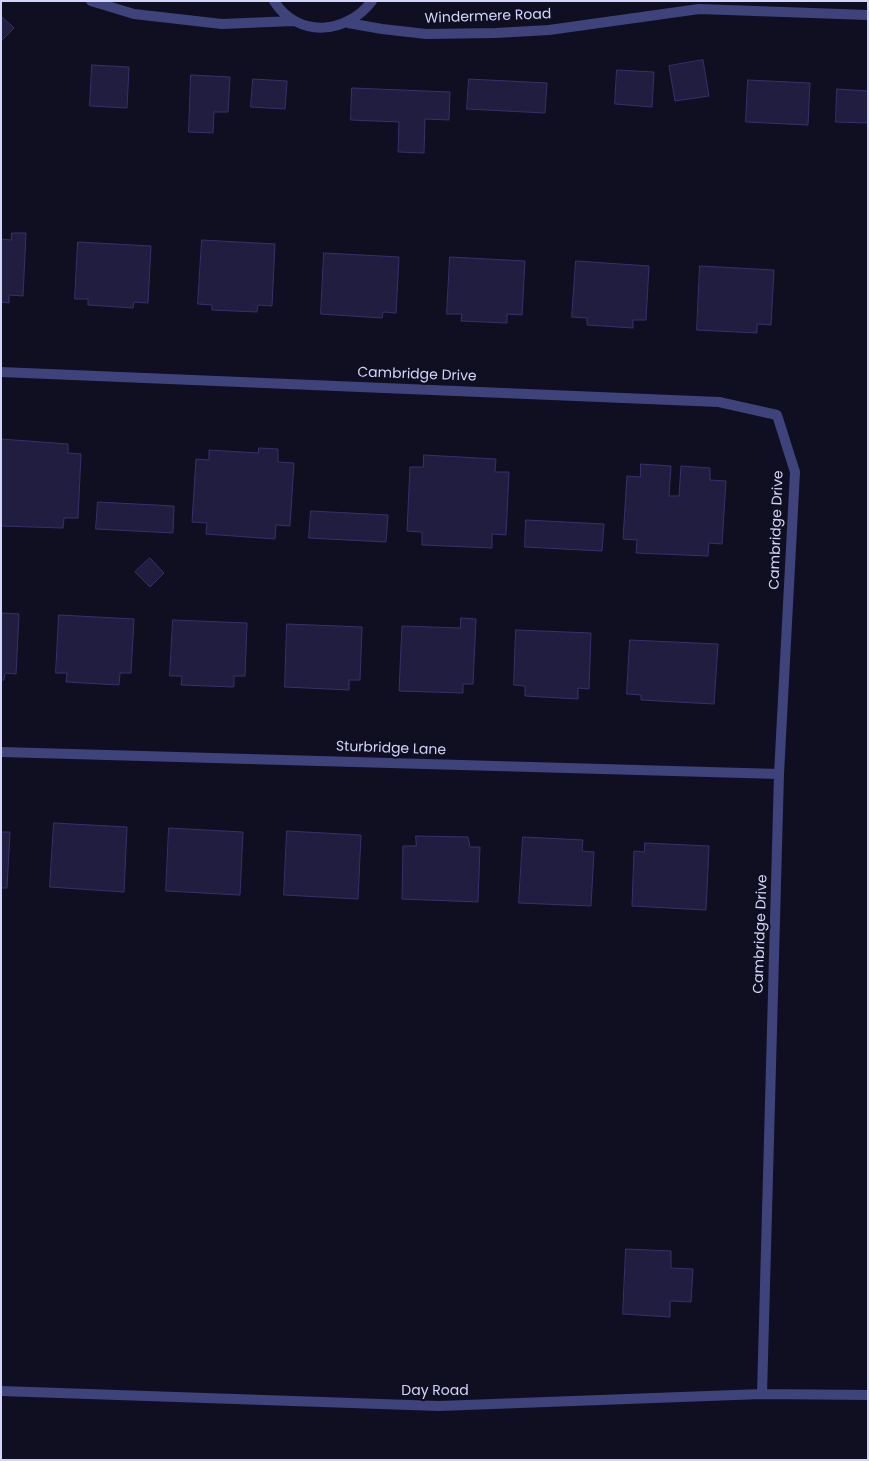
<!DOCTYPE html>
<html>
<head>
<meta charset="utf-8">
<style>
  body { margin:0 }
  #map { position:relative; width:869px; height:1461px; overflow:hidden; background:#100f21; font-family:Poppins,sans-serif }
  canvas { display:block }
  .frame { position:absolute; inset:0; border:2px solid #d3d4fb; pointer-events:none }
</style>
</head>
<body>
<div id="map">
<canvas width="869" height="1461"></canvas>
<div class="frame"></div>
</div>
<script>
const ctx = document.querySelector('canvas').getContext('2d');
ctx.lineJoin = 'round';
function fillPath(path, color) { ctx.fillStyle = color; ctx.fill(path, 'evenodd'); }
function strokePath(path, color, width, dash) { ctx.strokeStyle = color; ctx.lineWidth = width; ctx.lineCap = dash ? 'butt' : 'round'; ctx.setLineDash(dash || []); ctx.stroke(path); }
function label(font, color, halo, rows, align = 'center') {
  ctx.font = font + ' Poppins,sans-serif'; ctx.lineWidth = 4.5; ctx.setLineDash([]); ctx.textBaseline = 'middle'; ctx.strokeStyle = halo; ctx.fillStyle = color; for (const [text, x, y, turn = 0] of rows) {
    ctx.save(); ctx.translate(x, y); ctx.rotate((+turn || 0) * Math.PI / 180); ctx.textAlign = isNaN(turn) ? turn : align; if (halo) ctx.strokeText(text, 0, 0); ctx.fillText(text, 0, 0); ctx.restore();
  }
}
const building = new Path2D(`
  M1,16L14,28L1,41Z
  M703,60L709,96L675,101L669,66Z
  M92,65L129,67L127,108L90,106Z
  M617,70L654,72L652,107L615,104Z
  M191,75L230,77L228,112H214L213,133L189,132Z
  M253,79L287,81L285,109L251,107Z
  M469,79L547,83L545,113L467,109Z
  M748,80L810,83L808,125L746,122Z
  M352,88L450,92L449,120L425,119L424,153L398,152L399,122L351,120Z
  M837,89L868,91V123L836,122Z
  M12,233H26L23,296L9,295V303L1,302V239L11,240Z
  M202,240L275,244L272,306L258,305L257,312L212,310V305L198,304Z
  M78,242L151,246L148,303L134,302L133,308L88,305V299H75Z
  M324,253L399,257L396,313L383,312L382,318L321,314Z
  M450,257L525,261L522,315L507,314V323L461,321L462,314H447Z
  M576,261L649,266L646,320H633V328L587,325V318L572,317Z
  M700,266L774,270L771,325L757,324V333L697,330Z
  M1,439L68,444V453L81,454L78,518H64L63,528L1,526Z
  M259,448L278,449V462L294,463L290,526L276,525L275,539L206,534L207,523L192,522L196,459L209,460V450L258,453Z
  M424,455L496,459L495,472H509L506,535L492,534V548L422,545V532L407,531L410,467H423Z
  M641,464L671,466L669,496H679L681,466L710,468V480L726,481L722,544L709,543L708,556L636,553L637,540L623,539L627,476L640,477Z
  M98,502L174,506L173,533L96,529Z
  M311,511L388,515L386,542L309,538Z
  M526,520L604,524L602,551L525,547Z
  M150,558L164,573L150,587L135,572Z
  M3,613L19,614L16,674L5,673L4,680H1V620Z
  M59,615L134,619L131,673H120L119,685L66,682L67,673H56Z
  M461,618L476,619L473,684H463V693L399,691L402,626L460,628Z
  M173,620L247,623L245,676H234V687L181,685L182,676H170Z
  M287,624L362,627L360,680H349V690L285,687Z
  M516,630L591,633L589,689L578,688V699L525,696V686L514,685Z
  M630,640L718,644L714,704L641,700V695L627,694Z
  M54,823L127,827L124,892L50,887Z
  M169,828L243,832L240,895L166,891Z
  M287,831L361,835L358,899L284,895Z
  M1,832H10L7,888H1Z
  M416,836L468,837L470,847H480L478,902L402,899L403,846H416Z
  M523,837L583,840L582,851L594,852L591,906L519,903Z
  M645,843L709,846L706,910L632,906L634,851L644,852Z
  M626,1249L671,1251V1268L693,1269L691,1302L670,1301V1317L623,1314Z`);
fillPath(building, '#201d41');
strokePath(building, '#36316b', 1);
strokePath(new Path2D(`
  M91,1L134,14L222,24L294,21
  M274,1C298,39 347,34 372,1
  M348,23L382,29L426,34L496,33L549,30L699,9L868,15
  M1,372L719,402L777,415L795,472L779,774L762,1394
  M1,752L779,774
  M1,1391L439,1406L762,1394L868,1395`), '#3e437c', 10);
label('14px', '#d3d4fb', '#100f21', [
  ["Windermere Road",488,17,-2],
  ["Cambridge Drive",417,375,2],
  ["Cambridge Drive",777,530,-88],
  ["Sturbridge Lane",391,749,2],
  ["Cambridge Drive",761,934,-88],
  ["Day Road",435,1391]
]);
</script>
</body>
</html>
